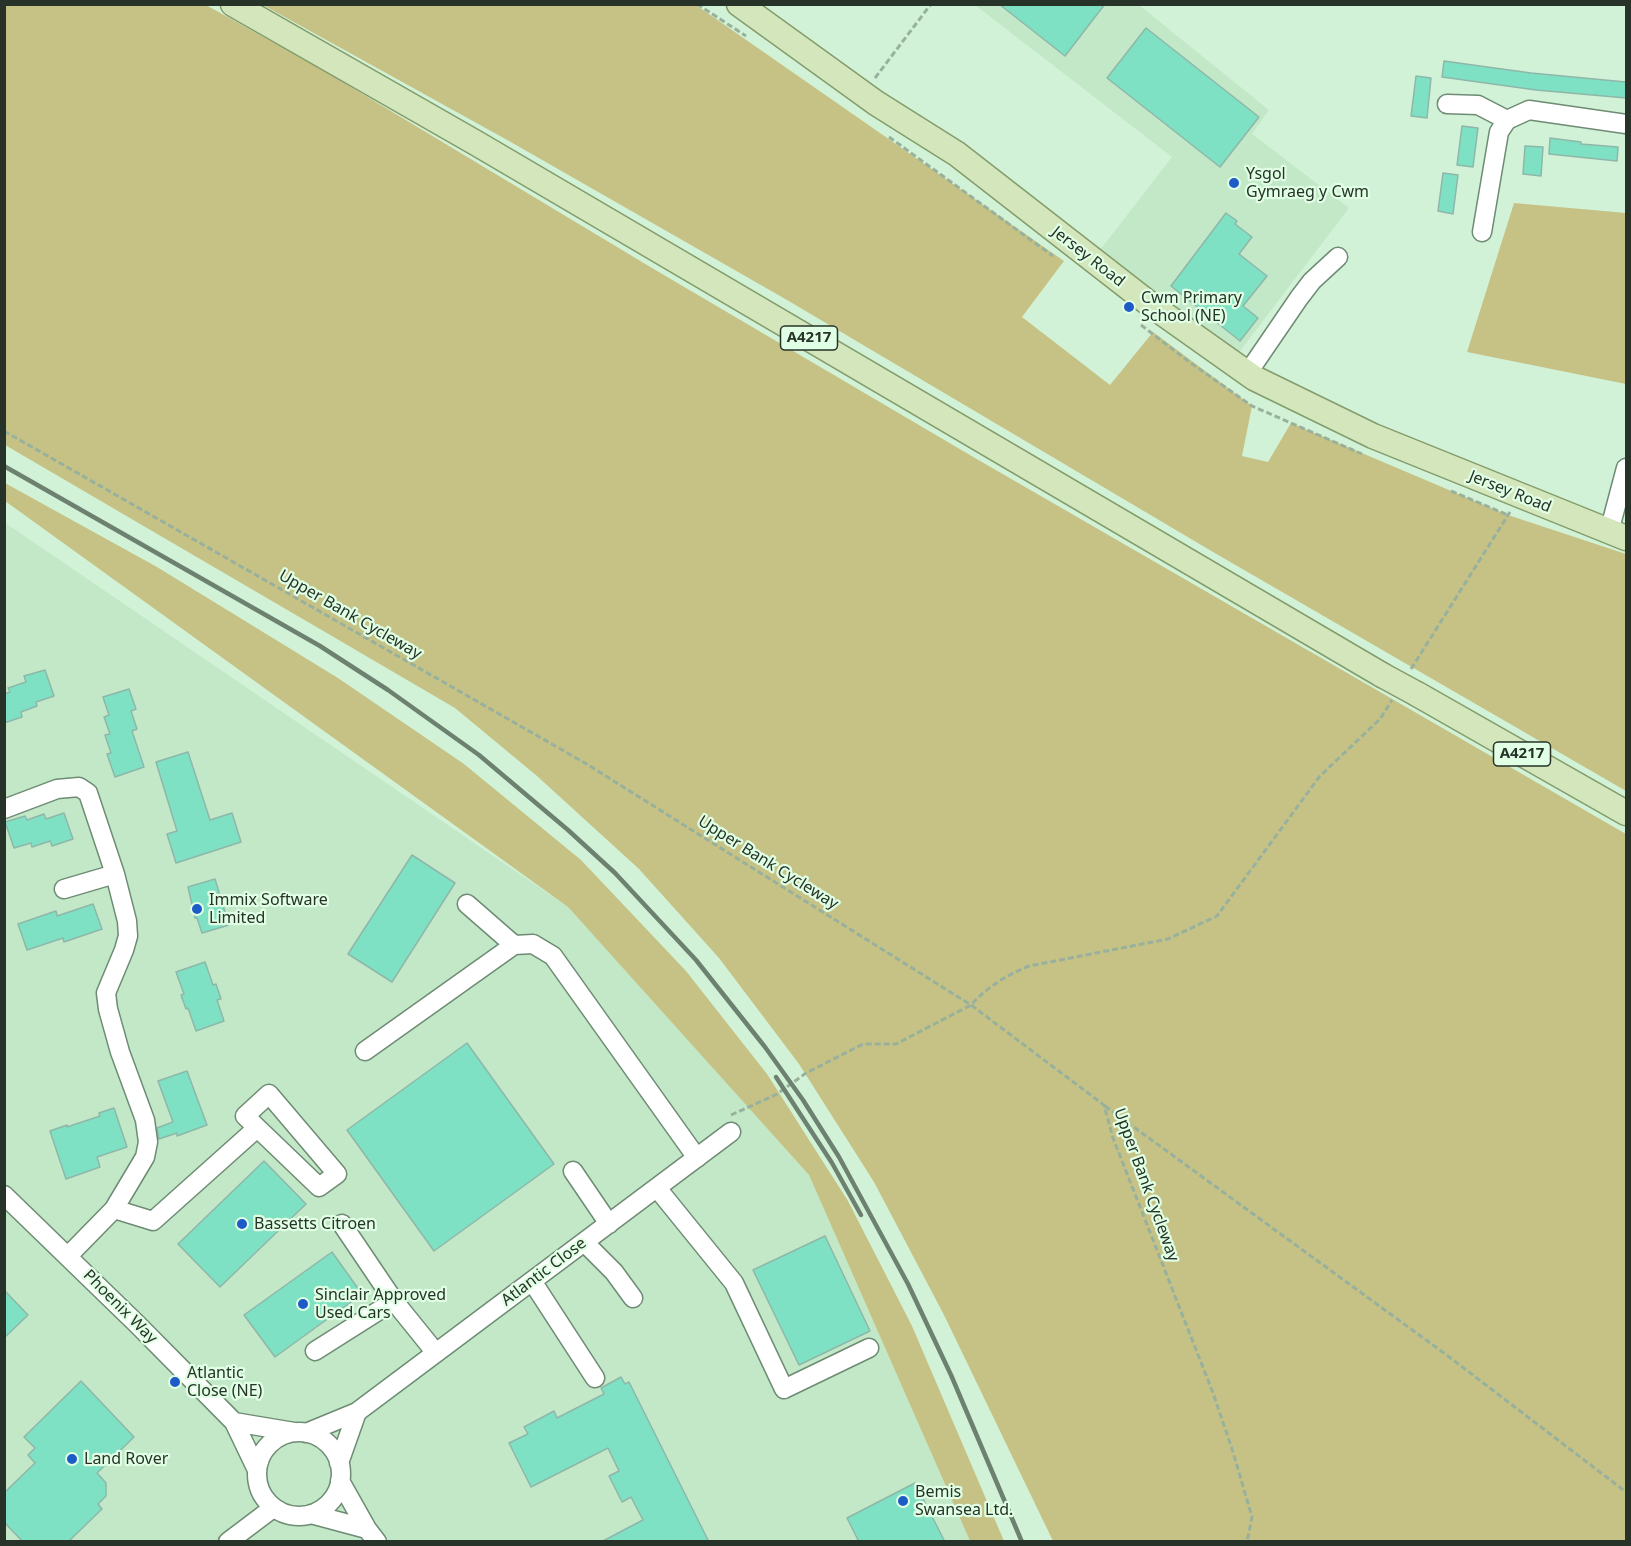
<!DOCTYPE html>
<html>
<head>
<meta charset="utf-8">
<style>
  body { margin:0 }
  #map { position:relative; width:1631px; height:1546px; overflow:hidden; background:#d2f2d7; font-family:"Noto Sans",sans-serif }
  canvas { display:block }
  .frame { position:absolute; inset:0; border:6px solid #273329; pointer-events:none }
</style>
</head>
<body>
<div id="map">
<canvas width="1631" height="1546"></canvas>
<div class="frame"></div>
</div>
<script>
const ctx = document.querySelector('canvas').getContext('2d');
ctx.lineJoin = 'round';
function fillPath(path, color) { ctx.fillStyle = color; ctx.fill(path, 'evenodd'); }
function strokePath(path, color, width, dash) { ctx.strokeStyle = color; ctx.lineWidth = width; ctx.lineCap = dash ? 'butt' : 'round'; ctx.setLineDash(dash || []); ctx.stroke(path); }
function label(font, color, halo, rows, align = 'center') {
  ctx.font = font + ' "Noto Sans",sans-serif'; ctx.lineWidth = 4.5; ctx.setLineDash([]); ctx.textBaseline = 'middle'; ctx.strokeStyle = halo; ctx.fillStyle = color; for (const [text, x, y, turn = 0] of rows) {
    ctx.save(); ctx.translate(x, y); ctx.rotate((+turn || 0) * Math.PI / 180); ctx.textAlign = isNaN(turn) ? turn : align; if (halo) ctx.strokeText(text, 0, 0); ctx.fillText(text, 0, 0); ctx.restore();
  }
}
fillPath(new Path2D(`
  M975,5H1139L1269,110L1252,134L1349,208L1237,355L1100,250L1172,157Z
  M4,522L568,907L809,1175L970,1541H5Z`), '#c2e8c8');
fillPath(new Path2D(`
  M5,4L206,5L326,72L652,268L975,458L1626,834V1541H1053L944,1315L874,1182L799,1064L719,958L639,869L537,776L455,708L5,445Z
  M696,5L1064,261L1022,317L1110,385L1153,332L1252,406L1242,456L1268,462L1291,423L1508,515L1626,554V791L1213,552L787,300L509,141L263,5Z
  M1514,203L1626,213V384L1467,352Z
  M5,483L157,567L338,678L464,764L581,860L686,971L767,1074L848,1201L912,1326L1004,1541H970L809,1175L568,907L5,501Z`), '#c6c286');
const building = new Path2D(`
  M999,4H1105L1065,56Z
  M1146,28L1259,117L1220,167L1107,78Z
  M1444,61L1531,73L1626,82V98L1536,90L1442,77Z
  M1416,76L1431,78L1427,118L1411,116Z
  M1462,126L1478,128L1473,167L1457,165Z
  M1550,138L1581,142V144L1618,147L1617,161L1549,154Z
  M1525,146L1543,147L1541,176L1523,174Z
  M1443,173L1458,175L1453,214L1438,211Z
  M1226,213L1237,221L1235,224L1252,237L1239,254L1267,276L1243,306L1258,318L1240,341L1171,286Z
  M45,670L54,696L36,702L37,706L21,712L22,717L4,723V694L10,692L8,688L26,682L24,676Z
  M129,689L136,709L131,711L137,729L132,731L144,767L115,777L107,754L111,753L105,735L110,734L104,717L109,715L103,697Z
  M188,752L210,820L232,813L241,842L176,863L167,834L177,831L156,762Z
  M64,813L73,839L52,846L50,841L32,847L31,843L14,848L5,822L25,816L27,820L44,814L46,819Z
  M412,855L455,883L392,982L348,954Z
  M215,879L229,925L202,933L197,918H195L188,887Z
  M93,904L102,929L64,942L63,938L27,950L18,924L56,911L57,916Z
  M205,962L213,985L216,984L221,999L217,1000L224,1021L196,1031L188,1008L186,1009L181,995L184,994L176,972Z
  M467,1043L554,1164L434,1251L347,1130Z
  M187,1071L207,1125L177,1136V1133L159,1139L157,1128L173,1122L158,1081Z
  M114,1108L127,1147L97,1157L100,1167L66,1179L50,1131L67,1125V1127L100,1116L99,1113Z
  M264,1161L306,1204L220,1287L178,1244Z
  M825,1236L870,1331L799,1365L753,1270Z
  M332,1252L362,1294L275,1357L244,1315Z
  M4,1290L28,1315L4,1338Z
  M621,1377L625,1384L629,1382L709,1542H601L643,1520L631,1497L622,1502L609,1476L619,1471L608,1448L531,1487L509,1443L528,1434L524,1427L554,1411L557,1418L604,1394L601,1388Z
  M81,1381L134,1437L97,1473L106,1483V1496L98,1504L102,1509L68,1542H23L4,1522V1493L35,1463L28,1455L35,1448L24,1437Z
  M915,1483L945,1542H859L847,1518Z`);
fillPath(building, '#7fe1c3');
strokePath(building, '#8eb7a9', 1.5);
const minor = new Path2D(`
  M1447,104L1478,105L1507,120
  M1482,232L1499,132L1507,120L1529,110L1626,124
  M1247,374L1299,298L1312,281L1338,257
  M1609,532L1626,468
  M4,809L57,789L79,787L88,793L115,874L127,921L128,936L124,950L106,993L108,1009L120,1052L145,1120L148,1142L145,1157L114,1209L68,1256
  M64,889L115,874
  M467,904L514,945
  M365,1051L514,945L533,944L553,956L697,1158
  M269,1094L337,1174L319,1187L245,1116Z
  M573,1171L609,1224
  M657,1188L734,1283L784,1389L869,1348
  M4,1195L137,1324L234,1422L257,1470
  M114,1209L153,1221L257,1128
  M342,1224L394,1301L436,1353
  M584,1242L614,1272L633,1298
  M532,1281L595,1378
  M315,1351L394,1301
  M234,1422L294,1432
  M257 1474a42 42 0 1 1 84 0a42 42 0 1 1-84 0Z
  M306,1433L357,1412L731,1132
  M339,1463L357,1412
  M340,1481L367,1529L377,1542
  M311,1514L367,1529
  M228,1542L273,1508`);
const major = new Path2D(`
  M233,4L476,143L1382,675
  M739,4L876,103L957,154L1151,305L1254,378L1373,436L1626,538
  M1417,694L1626,813`);
strokePath(minor, '#6e8b73', 21);
strokePath(major, '#849c6b', 27);
strokePath(new Path2D(`
  M697,4L746,36
  M875,78L931,4
  M889,137L1053,256
  M1141,325L1188,361L1252,406L1362,454
  M4,431L585,763L971,1005L1104,1105L1113,1138L1213,1393L1233,1452L1252,1517L1247,1542
  M1451,491L1508,515
  M1411,669L1510,512
  M1105,1106L1448,1356L1626,1492
  M731,1115L777,1094L806,1073L863,1044H896L971,1005C987,987 1007,975 1029,966L1168,939L1217,916L1320,776L1380,719L1392,700`), '#98b19c', 3, [6, 3]);
strokePath(minor, '#fff', 18);
strokePath(major, '#d3e6bc', 24);
strokePath(new Path2D(`
  M4,466L320,646L388,690L479,755L568,830L615,873L696,960L765,1047L803,1100L839,1157L908,1284L951,1375L1022,1542
  M776,1077L832,1163L861,1215`), '#6d8170', 4.5);
const majorBridge = new Path2D(`
  M1382,675L1417,694`);
strokePath(majorBridge, '#849c6b', 27, []);
strokePath(majorBridge, '#d3e6bc', 24);
for (const [x, y, r, color] of [
  [1234,183,6,"#1d5bc7"],
  [1129,307,6,"#1d5bc7"],
  [197,909,6,"#1d5bc7"],
  [242,1224,6,"#1d5bc7"],
  [303,1304,6,"#1d5bc7"],
  [175,1382,6,"#1d5bc7"],
  [72,1459,6,"#1d5bc7"],
  [903,1501,6,"#1d5bc7"]
]) { const dot = new Path2D(); dot.arc(x, y, r, 0, 2 * Math.PI); ctx.fillStyle = color; ctx.fill(dot); strokePath(dot, '#e0ffe4', 2); }
for (const [x, y, w] of [
  [809,338,57],
  [1522,754,57]
]) { const box = new Path2D(); box.roundRect(x - w / 2, y - 12, w, 24, 4.5); ctx.fillStyle = '#e0ffe4'; ctx.fill(box); strokePath(box, '#273329', 1.5); }
label('bold 15px', '#273329', null, [
  ["A4217",809,338],
  ["A4217",1522,754]
]);
label('16px', '#273329', '#e0ffe4', [
  ["Ysgol",1246,174],
  ["Gymraeg y Cwm",1246,192],
  ["Cwm Primary",1141,298],
  ["School (NE)",1141,316],
  ["Immix Software",209,900],
  ["Limited",209,918],
  ["Bassetts Citroen",254,1224],
  ["Sinclair Approved",315,1295],
  ["Used Cars",315,1313],
  ["Atlantic",187,1373],
  ["Close (NE)",187,1391],
  ["Land Rover",84,1459],
  ["Bemis",915,1492],
  ["Swansea Ltd.",915,1510]
], 'left');
label('16px', '#273329', '#e0ffe4', [
  ["Jersey Road",1088,257,38],
  ["Jersey Road",1510,492,22],
  ["Upper Bank Cycleway",350,615,30],
  ["Upper Bank Cycleway",768,863,32],
  ["Upper Bank Cycleway",1146,1185,70],
  ["Atlantic Close",544,1272,-37],
  ["Phoenix Way",120,1307,45]
]);
</script>
</body>
</html>
